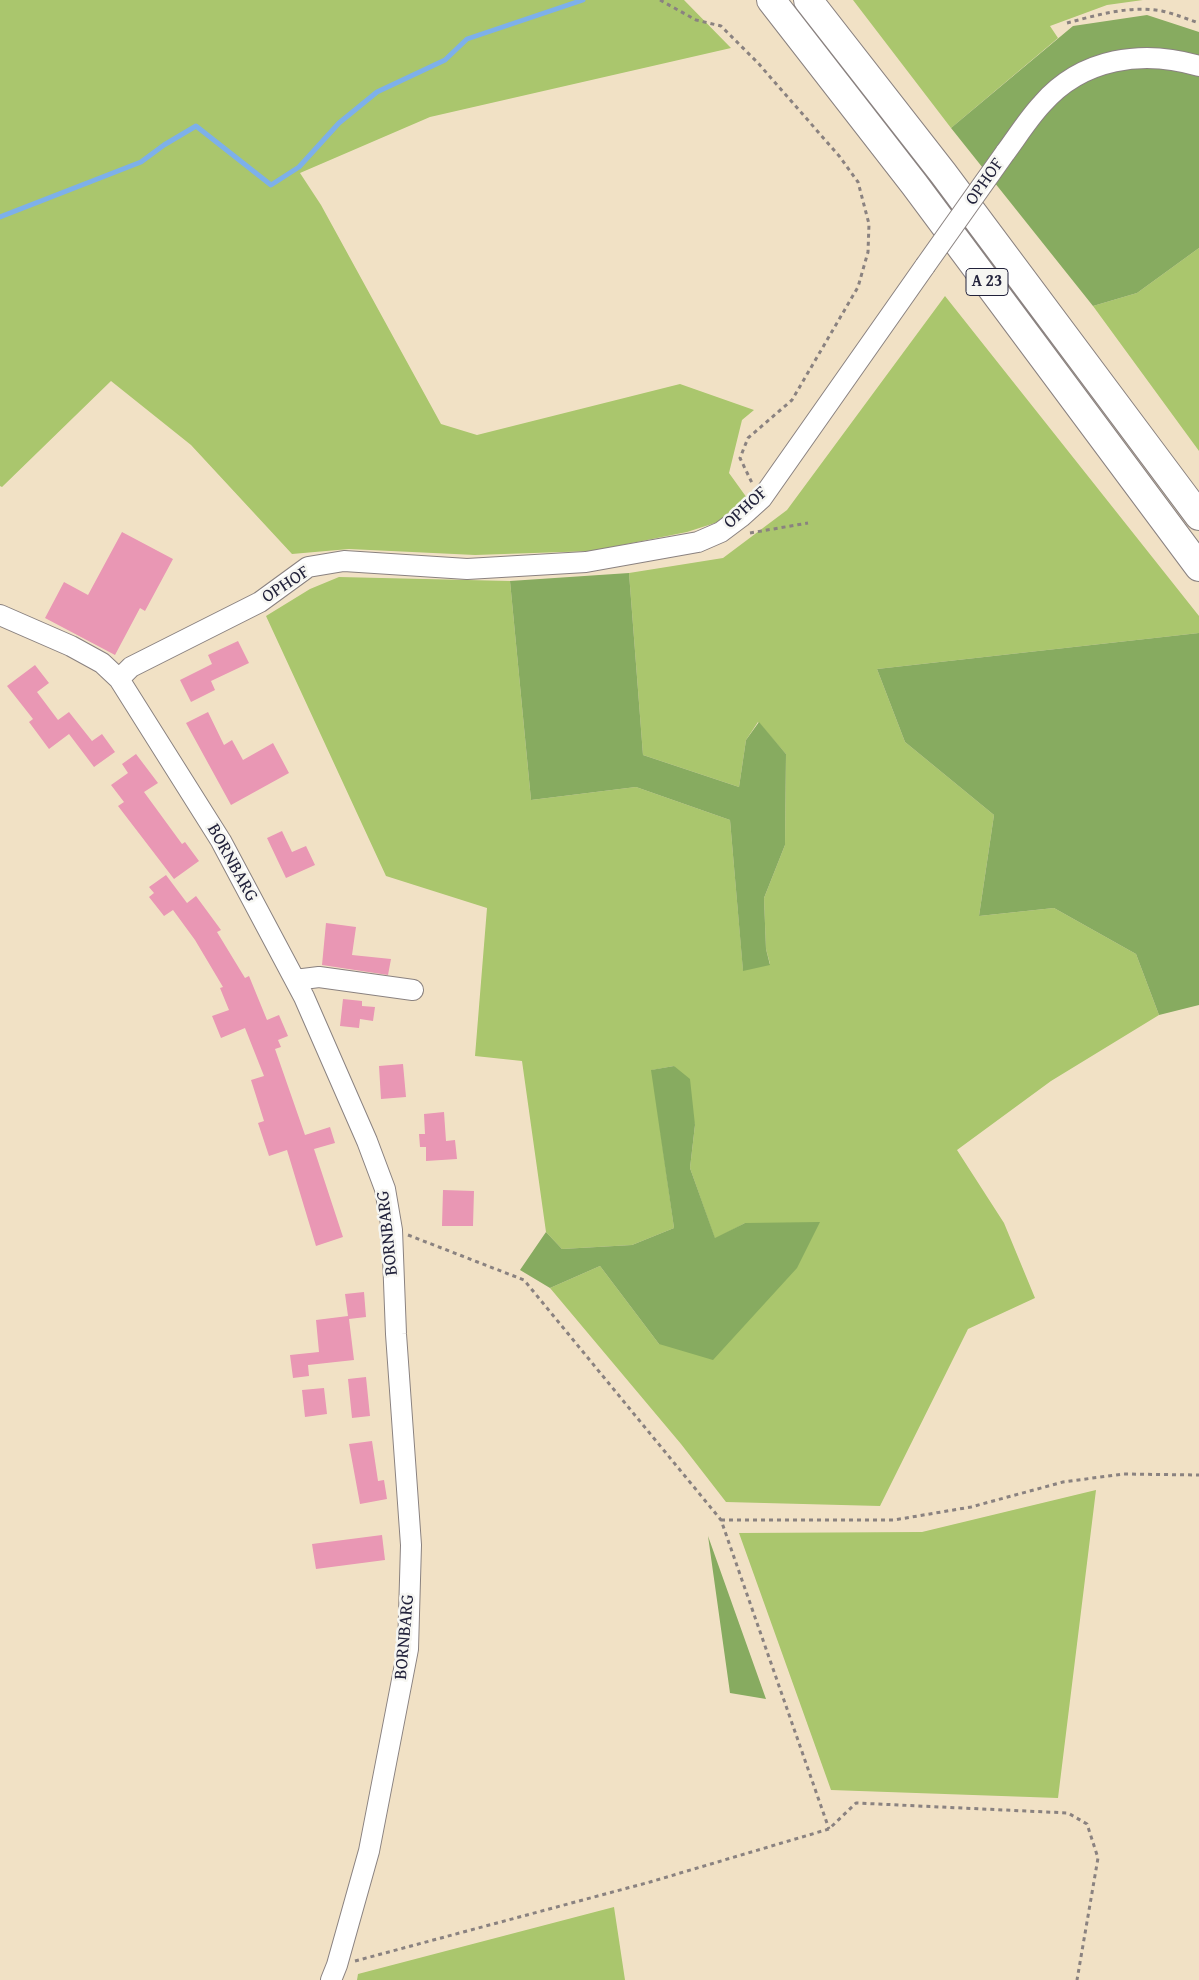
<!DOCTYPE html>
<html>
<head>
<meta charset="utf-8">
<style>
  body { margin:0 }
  canvas { display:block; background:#f1e1c5 }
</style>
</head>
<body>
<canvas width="1199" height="1980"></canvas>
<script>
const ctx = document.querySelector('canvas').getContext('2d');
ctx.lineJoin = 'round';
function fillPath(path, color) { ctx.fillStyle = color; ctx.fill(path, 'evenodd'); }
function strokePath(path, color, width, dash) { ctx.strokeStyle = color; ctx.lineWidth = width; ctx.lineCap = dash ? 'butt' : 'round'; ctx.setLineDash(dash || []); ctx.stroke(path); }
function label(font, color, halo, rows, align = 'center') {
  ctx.font = font + ' "Gentium Book Plus",serif'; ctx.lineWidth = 5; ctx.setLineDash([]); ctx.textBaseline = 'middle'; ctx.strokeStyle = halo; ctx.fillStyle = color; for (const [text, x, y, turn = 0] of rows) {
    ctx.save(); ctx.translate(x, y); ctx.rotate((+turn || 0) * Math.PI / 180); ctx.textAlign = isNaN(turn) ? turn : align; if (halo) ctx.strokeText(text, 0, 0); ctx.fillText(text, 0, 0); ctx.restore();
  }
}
fillPath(new Path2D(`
  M0,0H684L731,48L430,117L300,173L321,205L441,424L477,435L680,384L754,410L742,420L729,473L747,498L718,522L687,532L592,551L475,555L349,549L292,554L191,445L111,381L2,487L0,486Z
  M853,0H1143L1107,5L1050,26L1058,38L951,128Z
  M1199,248V451L1093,306L1137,293Z
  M945,296L1199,616V633L877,669L905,742L994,815L979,916L1054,908L1136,954L1159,1015L1051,1081L957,1150L1004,1223L1035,1298L968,1329L880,1506L726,1502L681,1444L550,1288L600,1266L659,1344L745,1223L715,1239L690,1168L695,1125L674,1066L652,1070L674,1228L632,1245L562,1249L546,1232L522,1061L475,1056L487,908L386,876L266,616L310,589L339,577L510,581L531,800L636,787L730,820L743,970L770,964L766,949L764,898L785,845L786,754L758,722L746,740L739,787L643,755L629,573L723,558L787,510Z
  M1096,1490L1058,1798L831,1790L739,1533L922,1532Z
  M614,1907L625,1980H357L358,1974Z`), '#aac66d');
fillPath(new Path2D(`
  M1147,15L1199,32V248L1137,293L1093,306L951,128L1073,26Z
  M629,573L643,755L739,787L746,740L759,722L786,754L785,845L764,898L766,949L770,965L743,971L730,820L636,787L531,800L510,581Z
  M1199,633V1005L1159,1015L1136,954L1054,908L979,916L994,815L905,742L877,669Z
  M674,1066L690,1079L695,1125L690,1168L715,1238L745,1223L820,1222L797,1268L713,1360L659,1344L600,1266L550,1288L520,1270L546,1232L562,1249L632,1245L674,1228L651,1070Z
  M708,1536L766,1699L730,1693Z`), '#87ab60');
strokePath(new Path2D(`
  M0,217L141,162L164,145L196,126L271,185L299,167L339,123L377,92L445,60L467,39L583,0`), '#7db0ea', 5);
fillPath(new Path2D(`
  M122,532L173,559L145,611L140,608L115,655L45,618L64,582L88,595Z
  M238,641L249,663L211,681L215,690L191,702L180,680L212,664L208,655Z
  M35,665L49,683L37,692L58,720L69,712L92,741L102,734L115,752L94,767L69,734L49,749L29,722L33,719L7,686Z
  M208,712L224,745L232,740L243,760L273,743L289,773L231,805L186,723Z
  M136,754L158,783L144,792L182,844L185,842L199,861L174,879L118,806L124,802L111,785L128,773L122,764Z
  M282,831L292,852L306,846L315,865L286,878L267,838Z
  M166,875L187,903L196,896L221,930L217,932L245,978L249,976L267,1020L279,1015L288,1036L278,1040L281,1047L275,1049L305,1135L330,1127L335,1143L314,1149L343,1237L316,1246L287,1150L269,1156L258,1123L264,1121L251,1080L264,1076L245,1028L221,1038L212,1016L229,1010L220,988L223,987L195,940L173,910L164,916L149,897L154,893L149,887Z
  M326,923L356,927L352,955L391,959L388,975L322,965Z
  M343,999L362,1001V1006L375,1007L373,1021L360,1019L359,1028L340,1026Z
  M403,1064L406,1097L381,1099L379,1066Z
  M444,1112L446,1141L455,1140L457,1159L426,1161V1147H420L419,1134H425L424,1114Z
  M443,1190L474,1191L473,1226H442Z
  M364,1292L366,1317L349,1319L354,1360L308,1365L309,1376L293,1378L290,1355L319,1352L316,1320L348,1316L345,1294Z
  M366,1377L370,1416L352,1418L348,1379Z
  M324,1388L327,1414L305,1417L302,1390Z
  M372,1441L378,1481L384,1480L387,1499L360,1504L349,1444Z
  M382,1535L385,1560L316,1569L312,1544Z`), '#e997b4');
const minor = new Path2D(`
  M1005,153C1017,137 1028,119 1042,104C1082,58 1143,49 1199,66
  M0,615L71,646L102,663L119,679L221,841L304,997L367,1141L385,1189L392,1230L396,1334L411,1545L408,1649L369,1851L337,1965L331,1980
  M119,679L131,667L260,602L308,567L344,561L467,569L586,562L698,542L721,532L741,517L762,498L925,266
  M295,980L319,977L413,990`);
const highway = new Path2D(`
  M771,0L914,184L1199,567
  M808,0L943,173L1199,516`);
strokePath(minor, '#8a8280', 22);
strokePath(highway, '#8a8280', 30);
strokePath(new Path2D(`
  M660,0L696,20L721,26L758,63L840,157L858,182L869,224L868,252L858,287L792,400L748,438L740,458L752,483
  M1067,23C1097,15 1131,5 1162,11C1175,14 1187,19 1199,23
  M750,533L808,523
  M408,1235L524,1280L721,1520L829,1829
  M721,1520H894L971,1507L1063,1482L1123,1474L1199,1475
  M355,1961L650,1882L829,1829L856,1803L1068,1813L1087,1824L1098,1858L1077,1980`), '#8a8280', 3, [4, 4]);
strokePath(minor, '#fff', 20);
strokePath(highway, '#fff', 28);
const minorBridge = new Path2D(`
  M925,266L1005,153`);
strokePath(minorBridge, '#8a8280', 22, []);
strokePath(minorBridge, '#fff', 20);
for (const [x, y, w] of [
  [987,282,42]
]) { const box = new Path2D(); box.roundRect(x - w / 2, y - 13.5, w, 27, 4); ctx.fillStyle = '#f6f6f2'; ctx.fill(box); strokePath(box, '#22223b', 1); }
label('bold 16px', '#22223b', null, [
  ["A 23",987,282]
]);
label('18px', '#22223b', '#f6f6f2', [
  ["OPHOF",985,182,-55],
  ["OPHOF",746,508,-43],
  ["OPHOF",286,585,-33],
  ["BORNBARG",232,863,61],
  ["BORNBARG",388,1233,-96],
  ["BORNBARG",405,1637,-85]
]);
</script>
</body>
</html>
